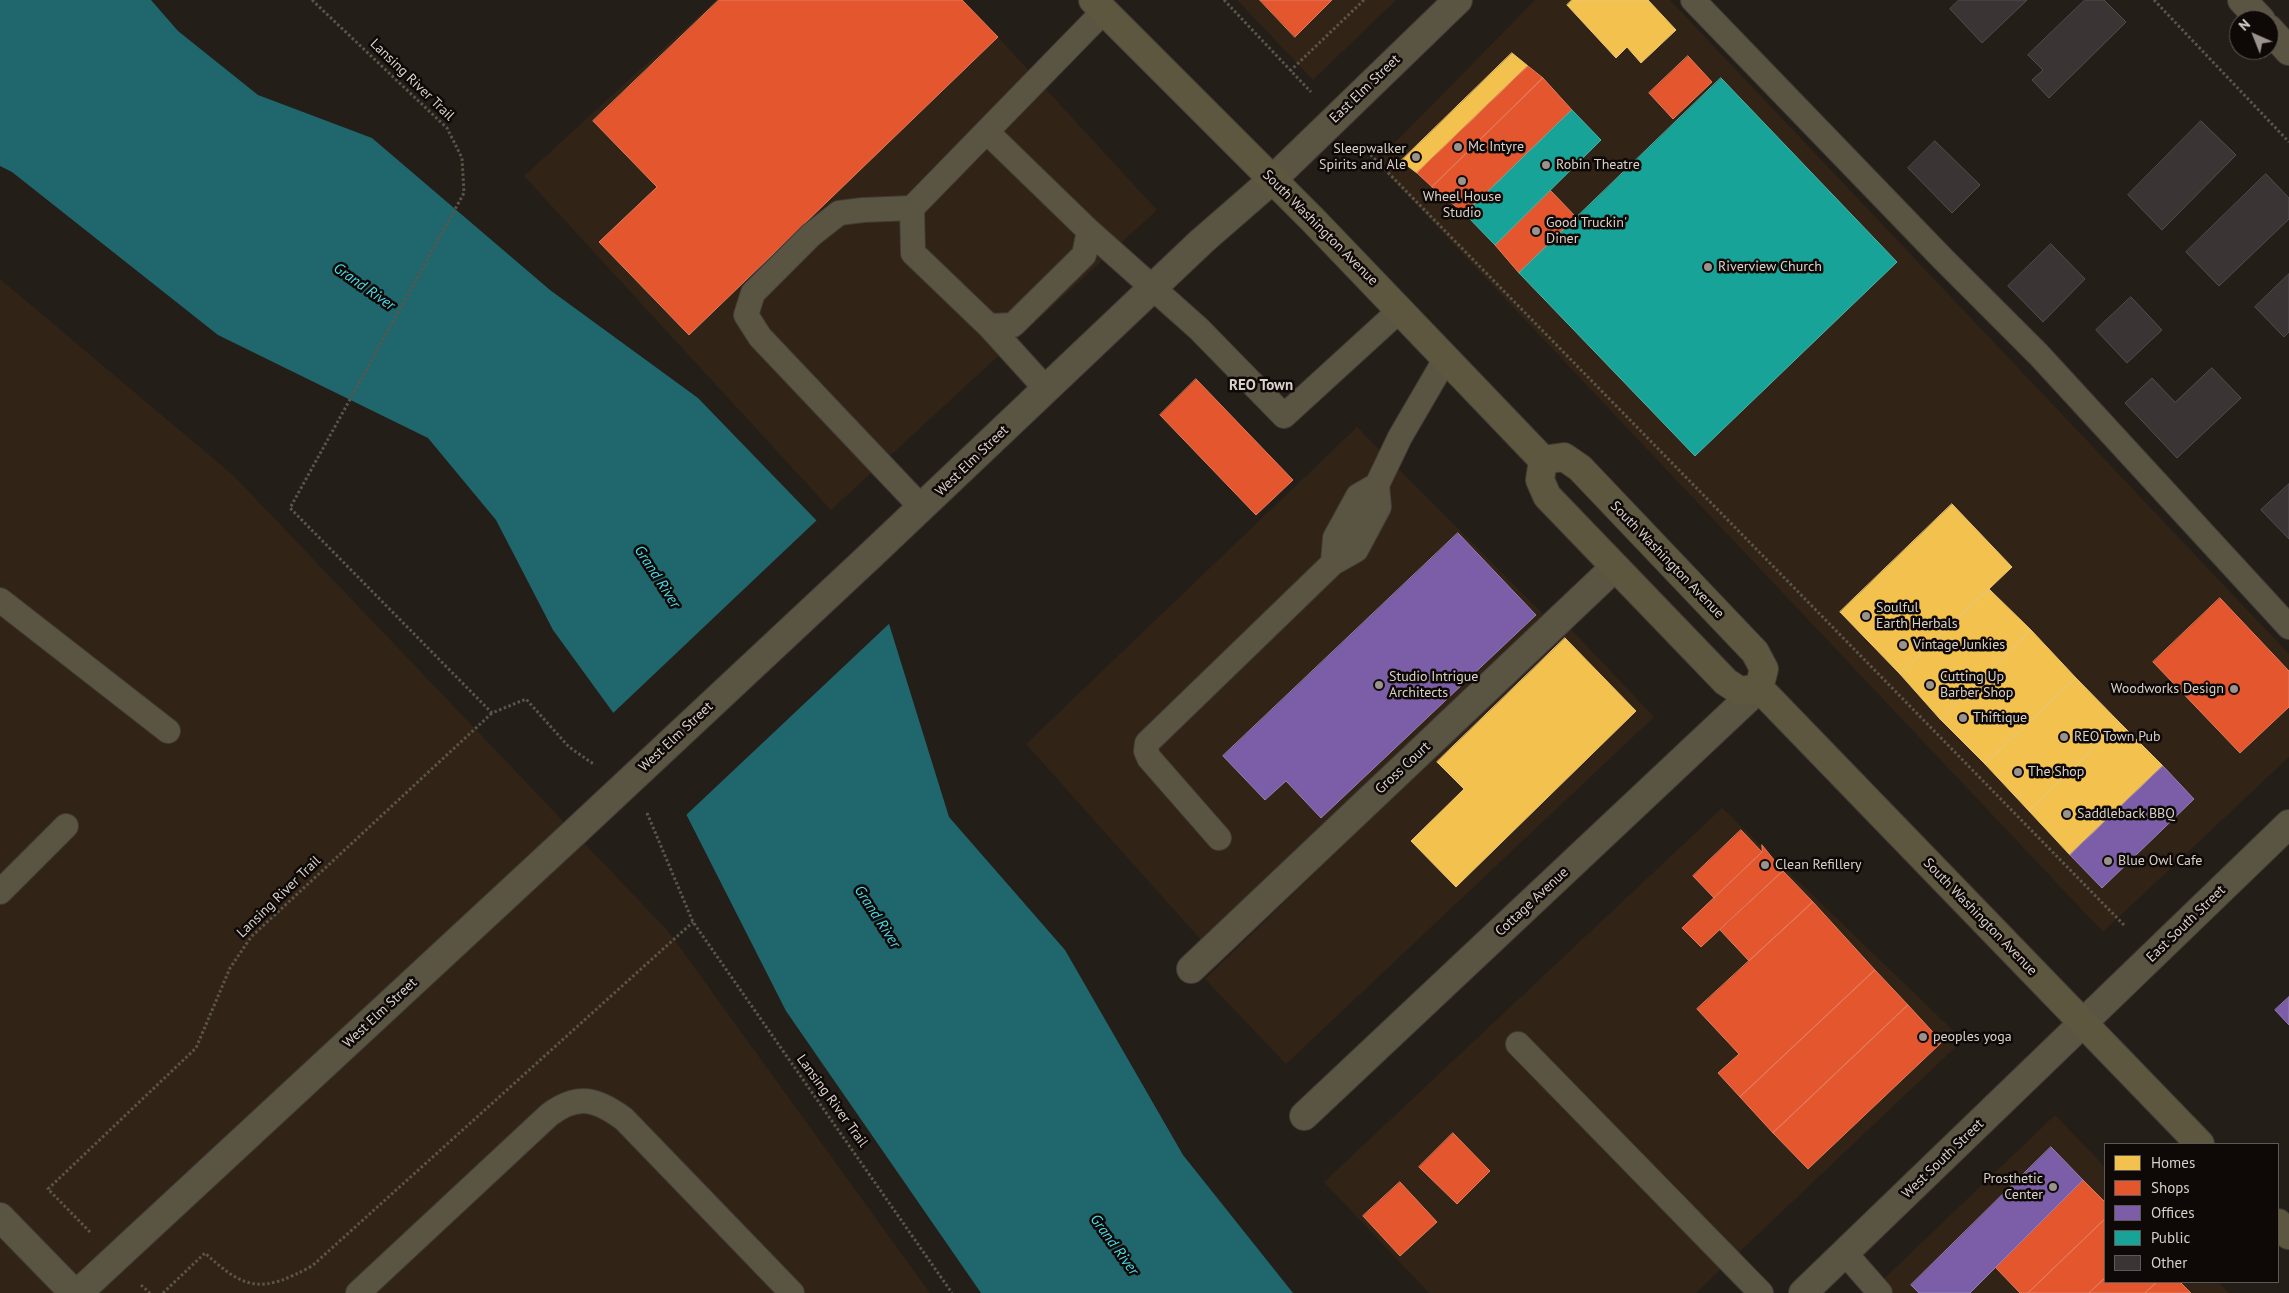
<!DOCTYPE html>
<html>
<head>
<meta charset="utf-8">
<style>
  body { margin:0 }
  #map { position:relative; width:2289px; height:1293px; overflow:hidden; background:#241e19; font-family:"PT Sans",sans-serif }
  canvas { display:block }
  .legend { position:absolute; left:2104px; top:1143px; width:175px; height:140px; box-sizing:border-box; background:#0e0906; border:1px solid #5f5955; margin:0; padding:6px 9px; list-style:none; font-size:15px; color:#d8d1cb }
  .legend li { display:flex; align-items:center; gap:10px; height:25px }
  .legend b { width:25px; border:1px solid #5f5955 }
  .north { position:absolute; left:2229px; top:10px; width:50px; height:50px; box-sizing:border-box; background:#0e0906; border:1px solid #5f5955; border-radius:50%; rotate:316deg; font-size:14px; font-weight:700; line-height:20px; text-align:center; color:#d8d1cb }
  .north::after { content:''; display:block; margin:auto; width:18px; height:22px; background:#99928d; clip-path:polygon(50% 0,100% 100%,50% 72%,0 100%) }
</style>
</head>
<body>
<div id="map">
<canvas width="2289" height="1293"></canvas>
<ul class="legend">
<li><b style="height:14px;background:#f2c14e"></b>Homes</li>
<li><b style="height:14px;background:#e4572e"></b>Shops</li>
<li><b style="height:14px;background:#7b5ea7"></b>Offices</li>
<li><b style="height:14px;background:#17a398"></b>Public</li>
<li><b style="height:14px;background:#3a3534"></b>Other</li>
</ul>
<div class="north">N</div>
</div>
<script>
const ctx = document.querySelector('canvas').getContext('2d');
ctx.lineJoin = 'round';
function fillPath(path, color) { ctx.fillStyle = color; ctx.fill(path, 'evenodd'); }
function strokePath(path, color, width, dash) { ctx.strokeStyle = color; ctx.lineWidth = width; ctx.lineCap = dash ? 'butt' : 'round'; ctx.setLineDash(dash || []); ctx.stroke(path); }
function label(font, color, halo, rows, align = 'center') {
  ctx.font = font + ' "PT Sans",sans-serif'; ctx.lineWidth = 5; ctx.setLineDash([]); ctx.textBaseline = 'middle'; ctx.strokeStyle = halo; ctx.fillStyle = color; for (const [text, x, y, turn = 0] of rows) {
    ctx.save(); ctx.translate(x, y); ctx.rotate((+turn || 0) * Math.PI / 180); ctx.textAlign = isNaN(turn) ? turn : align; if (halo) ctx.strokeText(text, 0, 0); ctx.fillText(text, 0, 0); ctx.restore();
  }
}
fillPath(new Path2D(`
  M716,0H964L1157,210L831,510L524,176Z
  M1237,0H1396L1313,80Z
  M1535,0H1670L2289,654V757L2103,932L1376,162Z
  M0,279L234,476L668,931L930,1293H0Z
  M1357,427L1547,618L1201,940L1026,744Z
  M1569,627L1654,717L1286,1064L1205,979Z
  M1722,808L1963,1040L1696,1293H1429L1324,1182Z
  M2055,1115L2105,1167V1282H2218L2229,1293H1869Z`), '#322317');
fillPath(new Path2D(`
  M0,0H151L178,31L258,95L372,138L550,290L698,398L876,582L949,817L1065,950L1183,1155L1293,1293H981L786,1011L684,810L553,630L496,520L428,438L218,335L12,172L0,166Z`), '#1f666d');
fillPath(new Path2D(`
  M818,519L878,581L891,622L684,817L611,715Z`), '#241e19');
const homes = new Path2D(`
  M1572,0H1648L1676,30L1641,63L1627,47L1616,58L1567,5Z
  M1512,53L1528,66L1417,173L1401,161Z
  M1952,504L2012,567L1900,674L1840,612Z
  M1989,589L2031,630L1940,719L1900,674Z
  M2031,630L2076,678L1985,764L1940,719Z
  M1565,638L1636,711L1456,887L1411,841L1464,789L1437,762Z
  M2076,678L2120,723L2029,811L1985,764Z
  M2120,723L2163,766L2070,855L2029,811Z`);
fillPath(homes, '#f2c14e');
strokePath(homes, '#eac674', 1);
const shops = new Path2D(`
  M719,0H962L998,37L689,335L599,242L657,187L593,121Z
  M1260,0H1332L1295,37Z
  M1688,56L1712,82L1673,119L1649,93Z
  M1528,66L1543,78L1432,187L1417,173Z
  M1543,78L1572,110L1465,214L1432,187Z
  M1550,190L1577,218L1519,273L1495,245Z
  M1196,379L1293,480L1256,515L1160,415Z
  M2220,598L2289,671V707L2240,753L2153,662Z
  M1741,830L1762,852L1714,898L1693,876Z
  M1762,845L1783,871L1701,947L1682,928L1762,852Z
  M1783,871L1813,902L1749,961L1720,930Z
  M1813,902L1875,970L1740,1097L1718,1073L1739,1054L1697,1009Z
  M1875,970L1908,1005L1773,1133L1740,1097Z
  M1908,1005L1942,1042L1808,1169L1773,1133Z
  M1453,1133L1490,1171L1457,1204L1419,1167Z
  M2083,1180L2105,1202V1219L2028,1293H2020L1995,1267Z
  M1400,1182L1437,1222L1400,1256L1363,1216Z
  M2105,1219V1278L2089,1293H2028Z
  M2105,1278V1282H2157L2145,1293H2089Z
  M2157,1282H2180L2191,1293H2145Z`);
fillPath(shops, '#e4572e');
strokePath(shops, '#e07c5d', 1);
const offices = new Path2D(`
  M1458,533L1536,615L1321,818L1286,781L1265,800L1223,756Z
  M2163,766L2194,799L2102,888L2070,855Z
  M2289,997V1025L2275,1010Z
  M2051,1147L2083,1180L1970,1293H1919L1911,1285Z`);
fillPath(offices, '#7b5ea7');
strokePath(offices, '#9780b2', 1);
const public = new Path2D(`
  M1721,78L1897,262L1695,456L1519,273Z
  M1572,110L1601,140L1495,245L1465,214Z`);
fillPath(public, '#17a398');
strokePath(public, '#51b1a7', 1);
const building = new Path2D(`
  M1959,0H2027L1982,43L1950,9Z
  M2085,0H2104L2126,22L2049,98L2032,80L2043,70L2028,55Z
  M2201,121L2236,155L2162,230L2128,195Z
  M1935,141L1980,185L1952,213L1908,168Z
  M2266,174L2289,198V219L2219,286L2186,252Z
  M2051,244L2085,279L2043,322L2008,286Z
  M2289,274V332L2284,337L2255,307Z
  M2131,297L2162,330L2127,363L2096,330Z
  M2212,368L2241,398L2177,458L2125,403L2152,378L2175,402Z
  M2289,484V539L2261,510Z`);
fillPath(building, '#3a3534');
strokePath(building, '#534e4d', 1);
const lane = new Path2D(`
  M1693,0L1943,259L2039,355L2289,627
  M987,132L1089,231L1084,255L1013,325L989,326L913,253L912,208L1104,11
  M912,208L863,210L839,213L811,235L753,293L746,315L760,337L922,508
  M1089,231L1199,329L1284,416L1400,310
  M989,326L1047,390
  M1377,485L1358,496L1335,538L1333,563L1356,550L1379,507L1377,485L1400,437L1446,358
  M0,600L168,731
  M1219,838L1149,758L1146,751L1147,743L1333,563
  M0,892L66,826
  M1518,1044L1761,1293
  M1845,1253L1880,1293
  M358,1293L549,1115C578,1093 597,1099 624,1119L792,1293`);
const street = new Path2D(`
  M2242,0L2261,20
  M2269,29L2289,51
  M870,556L1202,241L1272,180L1458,0
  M1191,969L1615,567
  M1304,1116L1759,688
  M0,1217L74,1293
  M78,1293L576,831
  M1803,1293L2289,824`);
const secondary = new Path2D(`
  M1093,0L1314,221L1543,460
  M1564,457L1580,468L1755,652L1764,669L1759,688L1740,691L1726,682L1547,496L1540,480L1543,460Z
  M1759,688L2200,1144
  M2278,1223L2289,1235`);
strokePath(lane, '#403b36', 26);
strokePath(street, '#403b36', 30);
strokePath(secondary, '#403b36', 30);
strokePath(new Path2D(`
  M312,0L447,128L462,158L464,193L290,508L492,713L526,699L569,747L595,765
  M1224,0L1311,92
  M2154,0L2289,142
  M1290,71L1364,0
  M1360,144L2124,925
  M647,813L693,922L952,1293
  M90,1232L48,1189L196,1048L230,968L251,937L492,713
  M141,1285L150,1293
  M163,1293L205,1253C246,1291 262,1293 312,1266L693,922`), '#5a5649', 3, [2.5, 2.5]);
strokePath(lane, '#5a5542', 24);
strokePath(street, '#5a5542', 28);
strokePath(secondary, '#5c573e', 28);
const streetBridge = new Path2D(`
  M576,831L870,556`);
strokePath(streetBridge, '#403b36', 30, []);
strokePath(streetBridge, '#5a5542', 28);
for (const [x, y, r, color] of [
  [1458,147,5,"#99928d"],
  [1416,157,5,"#99928d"],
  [1546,165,5,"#99928d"],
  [1462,181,5,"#99928d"],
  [1536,231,5,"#99928d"],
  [1708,267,5,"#99928d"],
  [1866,616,5,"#99928d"],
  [1903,645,5,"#99928d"],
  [1379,685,5,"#99928d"],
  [1930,685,5,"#99928d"],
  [2234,689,5,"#99928d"],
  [1963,718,5,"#99928d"],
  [2064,737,5,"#99928d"],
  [2018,772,5,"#99928d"],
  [2067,814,5,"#99928d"],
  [2108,861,5,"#99928d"],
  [1765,865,5,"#99928d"],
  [1923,1037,5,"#99928d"],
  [2053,1187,5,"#99928d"]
]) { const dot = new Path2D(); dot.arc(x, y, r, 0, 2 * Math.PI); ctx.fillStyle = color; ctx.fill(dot); strokePath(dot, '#0e0906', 2); }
label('14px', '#d8d1cb', '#0e0906', [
  ["Lansing River Trail",412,80,44],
  ["East Elm Street",1365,89,-44],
  ["South Washington Avenue",1320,228,45],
  ["West Elm Street",972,461,-44],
  ["South Washington Avenue",1667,560,46],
  ["West Elm Street",676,737,-43],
  ["Gross Court",1403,768,-43],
  ["Lansing River Trail",279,897,-44],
  ["Cottage Avenue",1532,902,-43],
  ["South Washington Avenue",1980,917,46],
  ["East South Street",2186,924,-44],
  ["West Elm Street",380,1013,-43],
  ["Lansing River Trail",832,1101,54],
  ["West South Street",1943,1159,-44]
]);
label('14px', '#d8d1cb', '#0e0906', [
  ["Mc Intyre",1468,147],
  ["Sleepwalker",1406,149,"right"],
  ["Spirits and Ale",1406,165,"right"],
  ["Robin Theatre",1556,165],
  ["Wheel House",1462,197,"center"],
  ["Studio",1462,213,"center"],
  ["Good Truckin'",1546,223],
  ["Diner",1546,239],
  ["Riverview Church",1718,267],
  ["Soulful",1876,608],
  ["Earth Herbals",1876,624],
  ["Vintage Junkies",1913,645],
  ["Studio Intrigue",1389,677],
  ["Architects",1389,693],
  ["Cutting Up",1940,677],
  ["Barber Shop",1940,693],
  ["Woodworks Design",2224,689,"right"],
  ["Thiftique",1973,718],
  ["REO Town Pub",2074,737],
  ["The Shop",2028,772],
  ["Saddleback BBQ",2077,814],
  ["Blue Owl Cafe",2118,861],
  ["Clean Refillery",1775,865],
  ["peoples yoga",1933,1037],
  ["Prosthetic",2043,1179,"right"],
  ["Center",2043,1195,"right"]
], 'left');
label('italic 15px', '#4bdeee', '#0e0906', [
  ["Grand River",364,287,35],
  ["Grand River",657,577,57],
  ["Grand River",877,917,57],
  ["Grand River",1114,1245,54]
]);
label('bold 15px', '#d8d1cb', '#0e0906', [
  ["REO Town",1261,386]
]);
</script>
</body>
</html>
